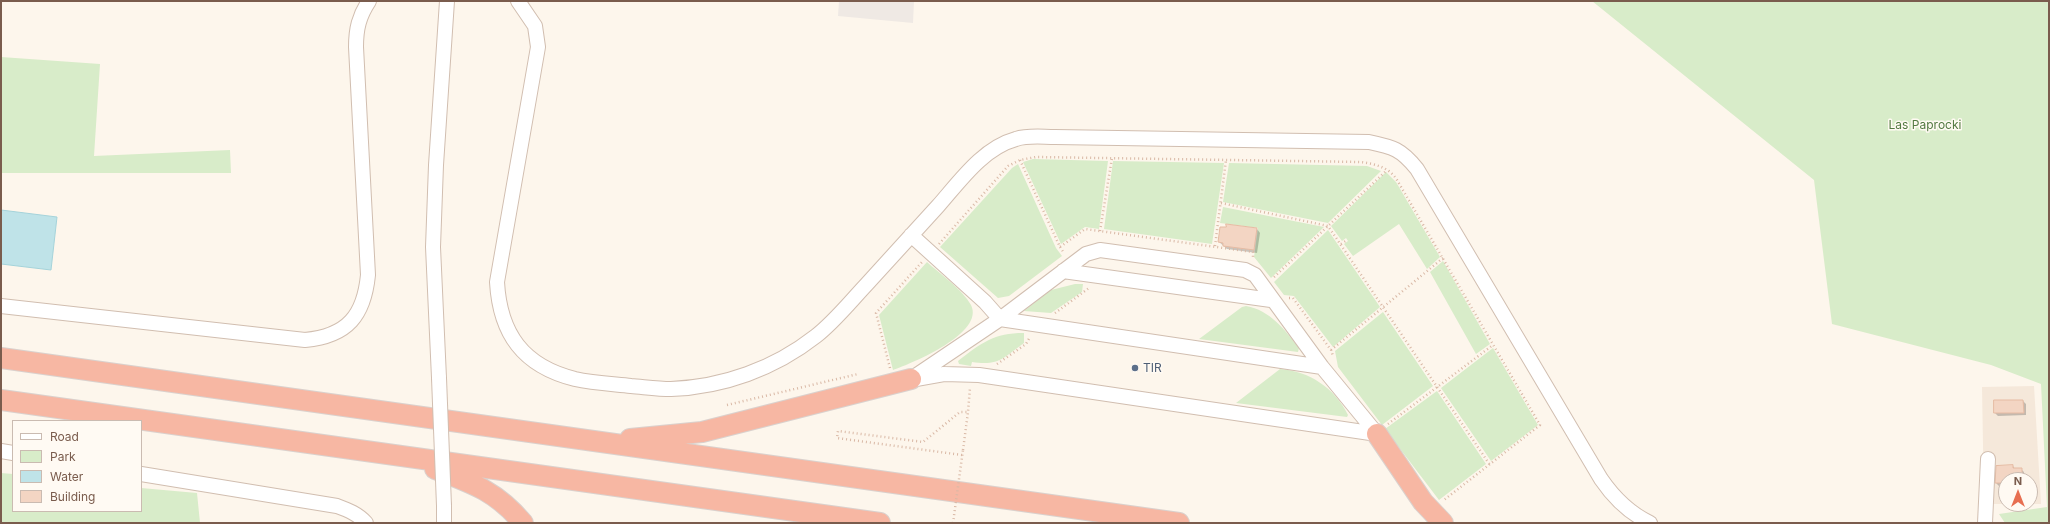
<!DOCTYPE html>
<html>
<head>
<meta charset="utf-8">
<style>
  body { margin:0 }
  #map { position:relative; width:2050px; height:524px; overflow:hidden; background:#fdf6ec; font-family:Inter,sans-serif }
  canvas { display:block }
  .frame { position:absolute; inset:0; border:2px solid #7a5c4d; pointer-events:none }
  .legend { position:absolute; left:12px; top:420px; width:130px; height:92px; box-sizing:border-box; background:#fffaf3; border:1px solid #cabbb1; margin:0; padding:5px 7px; list-style:none; font-size:12px; color:#7a5c4d }
  .legend li { display:flex; align-items:center; gap:8px; height:20px }
  .legend b { width:20px; border:1px solid #cabbb1 }
  .north { position:absolute; left:1998px; top:472px; width:40px; height:40px; box-sizing:border-box; background:#fffaf3; border:1px solid #cabbb1; border-radius:50%; rotate:0deg; font-size:11px; font-weight:700; line-height:16px; text-align:center; color:#7a5c4d }
  .north::after { content:''; display:block; margin:auto; width:14px; height:18px; background:#e76f51; clip-path:polygon(50% 0,100% 100%,50% 72%,0 100%) }
</style>
</head>
<body>
<div id="map">
<canvas width="2050" height="524"></canvas>
<div class="frame"></div>
<ul class="legend">
<li><b style="height:5px;background:#fff"></b>Road</li>
<li><b style="height:11px;background:#d8ecc9"></b>Park</li>
<li><b style="height:11px;background:#bfe3e8"></b>Water</li>
<li><b style="height:11px;background:#f3d5c3"></b>Building</li>
</ul>
<div class="north">N</div>
</div>
<script>
const ctx = document.querySelector('canvas').getContext('2d');
ctx.lineJoin = 'round';
function fillPath(path, color) { ctx.fillStyle = color; ctx.fill(path, 'evenodd'); }
function strokePath(path, color, width, dash) { ctx.strokeStyle = color; ctx.lineWidth = width; ctx.lineCap = dash ? 'butt' : 'round'; ctx.setLineDash(dash || []); ctx.stroke(path); }
function label(font, color, halo, rows, align = 'center') {
  ctx.font = font + ' Inter,sans-serif'; ctx.lineWidth = 3; ctx.setLineDash([]); ctx.textBaseline = 'middle'; ctx.strokeStyle = halo; ctx.fillStyle = color; for (const [text, x, y, turn = 0] of rows) {
    ctx.save(); ctx.translate(x, y); ctx.rotate((+turn || 0) * Math.PI / 180); ctx.textAlign = isNaN(turn) ? turn : align; if (halo) ctx.strokeText(text, 0, 0); ctx.fillText(text, 0, 0); ctx.restore();
  }
}
fillPath(new Path2D(`
  M2034,386L2041,504H2030V480H2006V504H2016H1984L1982,387Z`), '#f5e8da');
fillPath(new Path2D(`
  M839,1H914L913,23L838,16Z`), '#efe9e4');
fillPath(new Path2D(`
  M1592,1H2049V523H2005L1999,514L2047,507L2041,384L1991,365L1832,324L1814,180Z
  M1,57L100,64L94,156L230,150L231,173H1Z
  M1033,159L1108,161L1099,229L1085,227L1061,244L1023,162Z
  M1113,161L1224,163L1212,244L1104,229Z
  M1229,163L1367,166L1381,171L1328,223L1223,202Z
  M1018,164L1056,248L1062,256L1009,296L998,298L940,247L1012,168Z
  M1386,172L1396,182L1440,257L1427,269L1399,224L1353,256L1344,244L1348,241L1346,238L1342,241L1331,226Z
  M1223,207L1324,227L1271,278L1254,257L1258,228L1220,223Z
  M1328,230L1380,307L1333,347L1294,296L1284,295L1274,282Z
  M1443,261L1490,344L1476,354L1430,272Z
  M927,262C939,273 963,290 971,305C985,333 913,363 893,370L879,315Z
  M1075,284H1083L1082,292L1051,313L1024,311L1051,290Z
  M1246,306C1270,310 1285,330 1299,348L1298,352L1199,339L1242,307Z
  M1383,312L1433,386L1382,425L1338,367L1335,351Z
  M1024,333V343C1003,358 999,366 972,362L971,366L959,364L958,361C981,343 994,333 1024,333Z
  M1493,348L1538,425L1491,461L1441,388Z
  M1280,369C1309,371 1335,388 1348,415L1347,417L1236,403Z
  M1437,391L1486,464L1439,500L1385,429Z
  M1,473L13,474V511H141V488L197,493L200,523H1Z`), '#d8ecc9');
const water = new Path2D(`
  M1,210L57,217L51,270L1,264Z`);
fillPath(water, '#bfe3e8');
strokePath(water, '#a5d3da', 1);
fillPath(new Path2D(`
  M1257,229L1260,233L1257,253L1227,249L1219,242Z
  M2023,401L2026,404V415L1998,416L1995,413Z
  M2013,466L2015,469H2021L2024,472V480H2006V486H1999L1996,483Z`), '#0003');
const building = new Path2D(`
  M1226,224L1257,228L1254,250L1223,246V243L1218,242L1220,227H1226Z
  M1994,400H2023L2024,413H1994Z
  M2013,465V468H2022V480H2006V483H1995L1996,466Z`);
fillPath(building, '#f3d5c3');
strokePath(building, '#e6bba3', 1);
const minor = new Path2D(`
  M518,1L535,26L538,47L497,282C500,334 523,366 575,379C593,383 613,384 631,386C644,387 658,389 671,389C723,387 774,369 816,336C834,322 850,302 866,285C890,259 914,232 938,206C960,181 983,148 1016,139C1028,135 1042,137 1055,137L1369,142C1393,147 1401,149 1417,169L1601,479C1614,498 1629,513 1650,523
  M911,235L985,302L1000,319L1322,367
  M1063,271L1271,300
  M1,306L305,340C348,336 364,315 368,275L356,47C356,29 359,16 369,1
  M439,378L433,247L436,165L447,1
  M911,379L1000,319L1086,254L1100,250L1245,270L1255,275L1322,367L1377,434
  M916,379L944,374L979,375L1377,434
  M1,451L13,453
  M141,474L337,506C348,510 358,514 366,523
  M444,506V523
  M1985,523L1988,459`);
const highway = new Path2D(`
  M1,358L1179,523
  M1,400L880,523
  M1377,434L1423,502L1443,523
  M630,439L702,432L911,379
  M435,469C472,483 496,491 523,523`);
strokePath(minor, '#d1beb0', 16);
strokePath(highway, '#dad1cd', 22);
strokePath(new Path2D(`
  M1020,160L1060,247L1085,229L1253,252V259
  M1221,203L1328,226L1490,465
  M1100,231L1112,158
  M939,244L1008,166L1020,160L1036,157L1361,162C1375,164 1389,167 1397,180L1540,425L1444,500
  M1341,244L1347,240
  M1215,246L1226,160
  M1060,247L1064,253
  M1274,277L1387,170
  M1289,298H1293L1331,350L1333,356
  M1055,313L1089,288
  M1331,350L1443,258
  M997,364L1026,344L1030,337
  M890,368L876,313L922,262
  M727,405L858,374
  M1388,424L1493,345
  M963,450L968,412
  M962,455L837,438L838,431L923,442L960,412H968L970,388`), '#d9b8a5', 2.5, [1, 3]);
strokePath(minor, '#fff', 14);
strokePath(highway, '#f7b7a3', 20);
const minorBridge = new Path2D(`
  M439,378L444,506`);
strokePath(minorBridge, '#d1beb0', 16, []);
strokePath(new Path2D(`
  M953,523L963,450`), '#d9b8a5', 2.5, [1, 3]);
strokePath(minorBridge, '#fff', 14);
for (const [x, y, r, color] of [
  [1135,368,4,"#5c6f8a"]
]) { const dot = new Path2D(); dot.arc(x, y, r, 0, 2 * Math.PI); ctx.fillStyle = color; ctx.fill(dot); strokePath(dot, '#fffaf3', 1.5); }
label('12px', '#537a41', '#fffaf3', [
  ["Las Paprocki",1925,125]
]);
label('12px', '#4e5e75', '#fffaf3', [
  ["TIR",1143,368]
], 'left');
</script>
</body>
</html>
